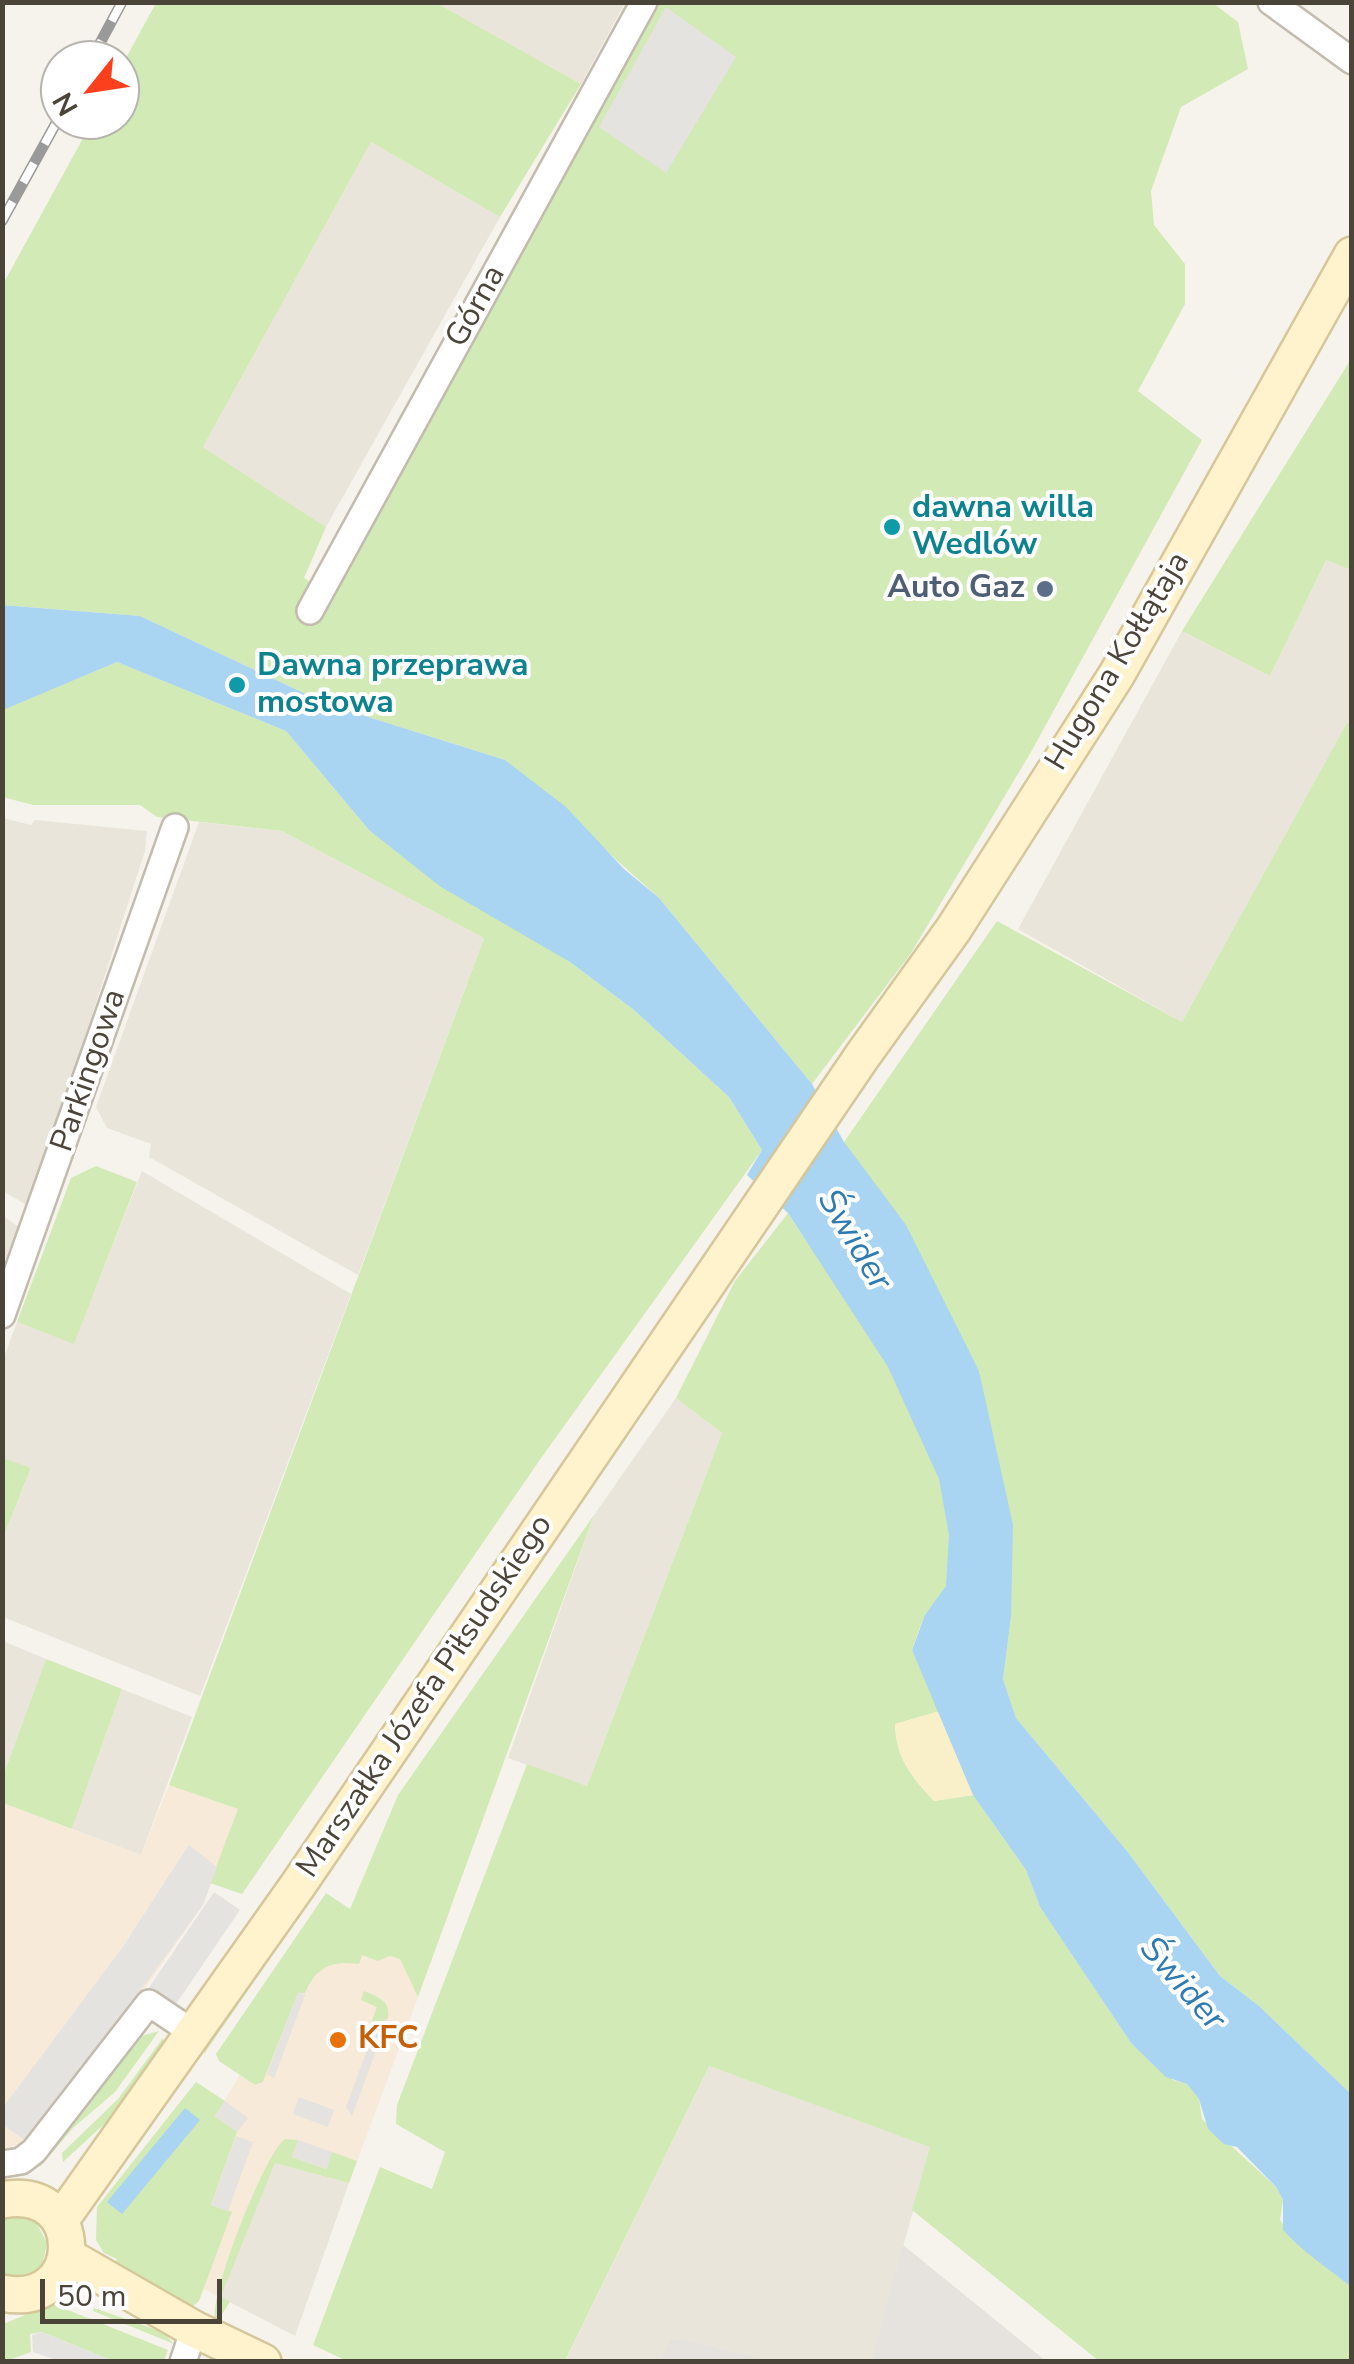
<!DOCTYPE html>
<html>
<head>
<meta charset="utf-8">
<style>
  body { margin:0 }
  #map { position:relative; width:1354px; height:2364px; overflow:hidden; background:#f6f3ec; font-family:"Nunito Sans",sans-serif }
  canvas { display:block }
  .frame { position:absolute; inset:0; border:5px solid #4b4439; pointer-events:none }
  .north { position:absolute; left:40px; top:40px; width:100px; height:100px; box-sizing:border-box; background:#fff; border:2px solid #b7b4b0; border-radius:50%; rotate:240deg; font-size:28px; font-weight:700; line-height:40px; text-align:center; color:#4b4439 }
  .north::after { content:''; display:block; margin:auto; width:35px; height:45px; background:#fc3f1d; clip-path:polygon(50% 0,100% 100%,50% 72%,0 100%) }
  .scale { position:absolute; left:40px; top:2279px; width:182px; height:45px; box-sizing:border-box; border:5px solid #4b4439; border-top:0; padding-left:12px; font-size:30px; line-height:35px; white-space:nowrap; color:#4b4439; -webkit-text-stroke:8px #fff; paint-order:stroke }
</style>
</head>
<body>
<div id="map">
<canvas width="1354" height="2364"></canvas>
<div class="frame"></div>
<div class="north">N</div>
<div class="scale">50 m</div>
</div>
<script>
const ctx = document.querySelector('canvas').getContext('2d');
ctx.lineJoin = 'round';
function fillPath(path, color) { ctx.fillStyle = color; ctx.fill(path, 'evenodd'); }
function strokePath(path, color, width, dash) { ctx.strokeStyle = color; ctx.lineWidth = width; ctx.lineCap = dash ? 'butt' : 'round'; ctx.setLineDash(dash || []); ctx.stroke(path); }
function label(font, color, halo, rows, align = 'center') {
  ctx.font = font + ' "Nunito Sans",sans-serif'; ctx.lineWidth = 8; ctx.setLineDash([]); ctx.textBaseline = 'middle'; ctx.strokeStyle = halo; ctx.fillStyle = color; for (const [text, x, y, turn = 0] of rows) {
    ctx.save(); ctx.translate(x, y); ctx.rotate((+turn || 0) * Math.PI / 180); ctx.textAlign = isNaN(turn) ? turn : align; if (halo) ctx.strokeText(text, 0, 0); ctx.fillText(text, 0, 0); ctx.restore();
  }
}
fillPath(new Path2D(`
  M437,3H625L581,84Z
  M371,142L500,217L326,527L203,447Z
  M1326,560L1351,570V725L1347,724L1182,1022L1018,929L1182,631L1270,676Z
  M3,818L31,825L35,820L147,831L145,851L30,1207L3,1191Z
  M199,822L282,831L484,938L358,1275L149,1157L151,1144L107,1128L96,1107Z
  M142,1171L351,1294L200,1696L3,1617V1538L31,1469L3,1458L2,1363L17,1322L74,1343Z
  M3,1216L19,1227L3,1264Z
  M676,1398L722,1433L587,1786L508,1758L594,1515Z
  M3,1641L46,1659L3,1776Z
  M122,1689L192,1717L141,1855L72,1829Z
  M709,2066L931,2147L871,2361H773L673,2338L660,2361L565,2362Z
  M275,2162L349,2183L295,2336L220,2297Z`), '#eae5da');
fillPath(new Path2D(`
  M169,1785L238,1809L203,1905L112,2036L29,2143L3,2149L2,1803L141,1855Z
  M333,1944L413,1959L424,1981L349,2183L275,2163L220,2297L132,2254L211,2205L237,2133L215,2116L240,2075L255,2085L263,2082L298,1992Z`), '#f7ead8');
fillPath(new Path2D(`
  M903,2245L1046,2361H871Z
  M672,2338L683,2340L773,2361H660Z`), '#e6e2dd');
fillPath(new Path2D(`
  M156,3H437L581,84L500,217L371,142L203,447L326,527L304,578L329,593L658,3H1213L1238,22L1248,69L1181,107L1151,191L1154,225L1185,264V304L1138,391L1202,440L1031,752L911,953L812,1084L659,898L505,760L327,704L140,616L3,605L2,286L93,120H120V69Z
  M1351,359V570L1326,560L1270,676L1182,631Z
  M117,662L286,731L369,830L570,962L634,1010L729,1097L762,1150L539,1461L242,1894L210,1883L238,1809L169,1785L484,938L282,831L157,817L140,805H33L3,797L2,710Z
  M1347,723L1351,725V2094L1259,2006L1220,1976L1127,1851L1016,1718L1003,1679L1011,1617L993,1445L979,1371L844,1142L997,921L1182,1022Z
  M96,1166L137,1182L74,1344L17,1322L71,1178Z
  M788,1213C850,1311 974,1460 947,1583C944,1595 932,1604 926,1614C920,1625 916,1638 912,1650L940,1711L895,1724C896,1758 911,1776 934,1801L973,1795L1026,1870L1040,1907L1131,2043L1173,2080L1187,2084L1199,2099L1202,2119L1276,2187L1283,2200L1280,2220C1299,2249 1325,2265 1351,2287V2361H1099L912,2210L930,2147L709,2066L565,2361H347L313,2345L380,2167L432,2189L445,2152L396,2124L397,2105L527,1764L587,1786L722,1433L676,1398L735,1281Z
  M3,1458L31,1468L3,1538L2,1458Z
  M594,1515L418,1997L400,1959L390,1956L378,1961L362,1955L359,1964C332,1960 316,1967 305,1993H298L263,2082L255,2085L219,2061L216,2054L326,1893L350,1909L398,1795Z
  M46,1659L122,1689L72,1829L3,1803V1776Z
  M312,1892H316L204,2054V2046Z
  M364,1991C378,1997 391,2001 388,2018L376,2026L371,2023L377,2007L361,2000Z
  M159,2031L115,2092L73,2128L41,2166L34,2167L138,2037Z
  M163,2038L164,2048L115,2114L63,2162L62,2153L118,2099Z
  M196,2082L225,2101L215,2116L237,2132L211,2205L232,2212L199,2301L190,2309L112,2270L117,2259L104,2253L96,2240L97,2207Z
  M285,2139L298,2140L292,2157L326,2169L332,2152L357,2161L349,2183L275,2163L221,2296L230,2302L216,2323C205,2304 265,2152 285,2139Z
  M20,2216L37,2224L47,2243L42,2266L23,2279L3,2276V2219Z
  M53,2304L168,2350L164,2361H113L42,2332L30,2334L31,2352L3,2362V2324Z
  M94,2308L163,2332L174,2344L93,2311Z`), '#d2eab5');
fillPath(new Path2D(`
  M940,1711L973,1795L934,1801C911,1776 896,1758 895,1724Z`), '#f9efc9');
fillPath(new Path2D(`
  M666,7L736,57L666,173L599,127Z
  M189,1845L217,1867L203,1905L29,2143L3,2125L2,2109L122,1948Z
  M214,1892L240,1910L174,2007L148,1989Z
  M298,1992L305,1995L274,2078L267,2074Z
  M388,2018L352,2116L346,2107L376,2026Z
  M299,2097L334,2110L328,2127L293,2114Z
  M225,2101L248,2118L237,2132L215,2116Z
  M236,2136L253,2142L228,2211L211,2205Z
  M298,2140L332,2152L327,2169L292,2157Z
  M42,2332L113,2361H59L33,2352L32,2335Z`), '#e5e3e0');
fillPath(new Path2D(`
  M2,605L140,616L327,704L505,760L566,807L624,869L659,898L812,1084L844,1142L906,1225L979,1371L1013,1525L1011,1617L1003,1679L1016,1718L1127,1851L1220,1976L1259,2006L1351,2094V2287C1328,2268 1304,2253 1283,2230V2200L1276,2187L1237,2147L1224,2144L1208,2129L1199,2099L1187,2084L1166,2077L1131,2043L1040,1907L1026,1870L973,1795L912,1650L925,1615L946,1586L949,1535L939,1479L888,1367L788,1213L747,1175L762,1150L729,1097L634,1010L570,962L441,887L369,830L286,731L117,662L3,710Z
  M185,2108L200,2120L122,2214L107,2202Z`), '#a9d4f2');
const minor = new Path2D(`
  M1271,2L1352,61
  M310,611L644,2
  M2,1315L175,827
  M2,2164L21,2161L34,2151L149,2003L195,2034
  M183,2362L194,2329`);
const secondary = new Path2D(`
  M2,2200C89,2183 87,2311 2,2293
  M60,2221L298,1885L863,1055L953,930L1117,674L1352,255
  M67,2256L194,2329L263,2362`);
strokePath(minor, '#c2bbae', 30);
strokePath(secondary, '#d6c79b', 40);
strokePath(minor, '#fff', 25);
strokePath(secondary, '#fff3cd', 35);
const rail = new Path2D(`
  M91,60L122,2
  M2,221L60,116`);
strokePath(rail, '#9a9a9a', 11);
strokePath(rail, '#fff', 8, [22]);
for (const [x, y, r, color] of [
  [892,527,10,"#0f9aa8"],
  [1045,589,10,"#5c6f8a"],
  [237,685,10,"#0f9aa8"],
  [338,2040,10,"#e8710a"]
]) { const dot = new Path2D(); dot.arc(x, y, r, 0, 2 * Math.PI); ctx.fillStyle = color; ctx.fill(dot); strokePath(dot, '#fff', 4); }
label('32px', '#4b4439', '#fff', [
  ["Górna",477,307,-61],
  ["Hugona Kołłątaja",1119,662,-59],
  ["Parkingowa",90,1071,-71],
  ["Marszałka Józefa Piłsudskiego",426,1697,-56]
]);
label('bold 32px', '#0d838f', '#fff', [
  ["dawna willa",912,509],
  ["Wedlów",912,546],
  ["Dawna przeprawa",257,667],
  ["mostowa",257,704]
], 'left');
label('bold 32px', '#4e5e75', '#fff', [
  ["Auto Gaz",1025,589]
], 'right');
label('bold 32px', '#c56008', '#fff', [
  ["KFC",358,2040]
], 'left');
label('italic 35px', '#2e7ab2', '#fff', [
  ["Świder",853,1241,59],
  ["Świder",1181,1985,49]
]);
</script>
</body>
</html>
